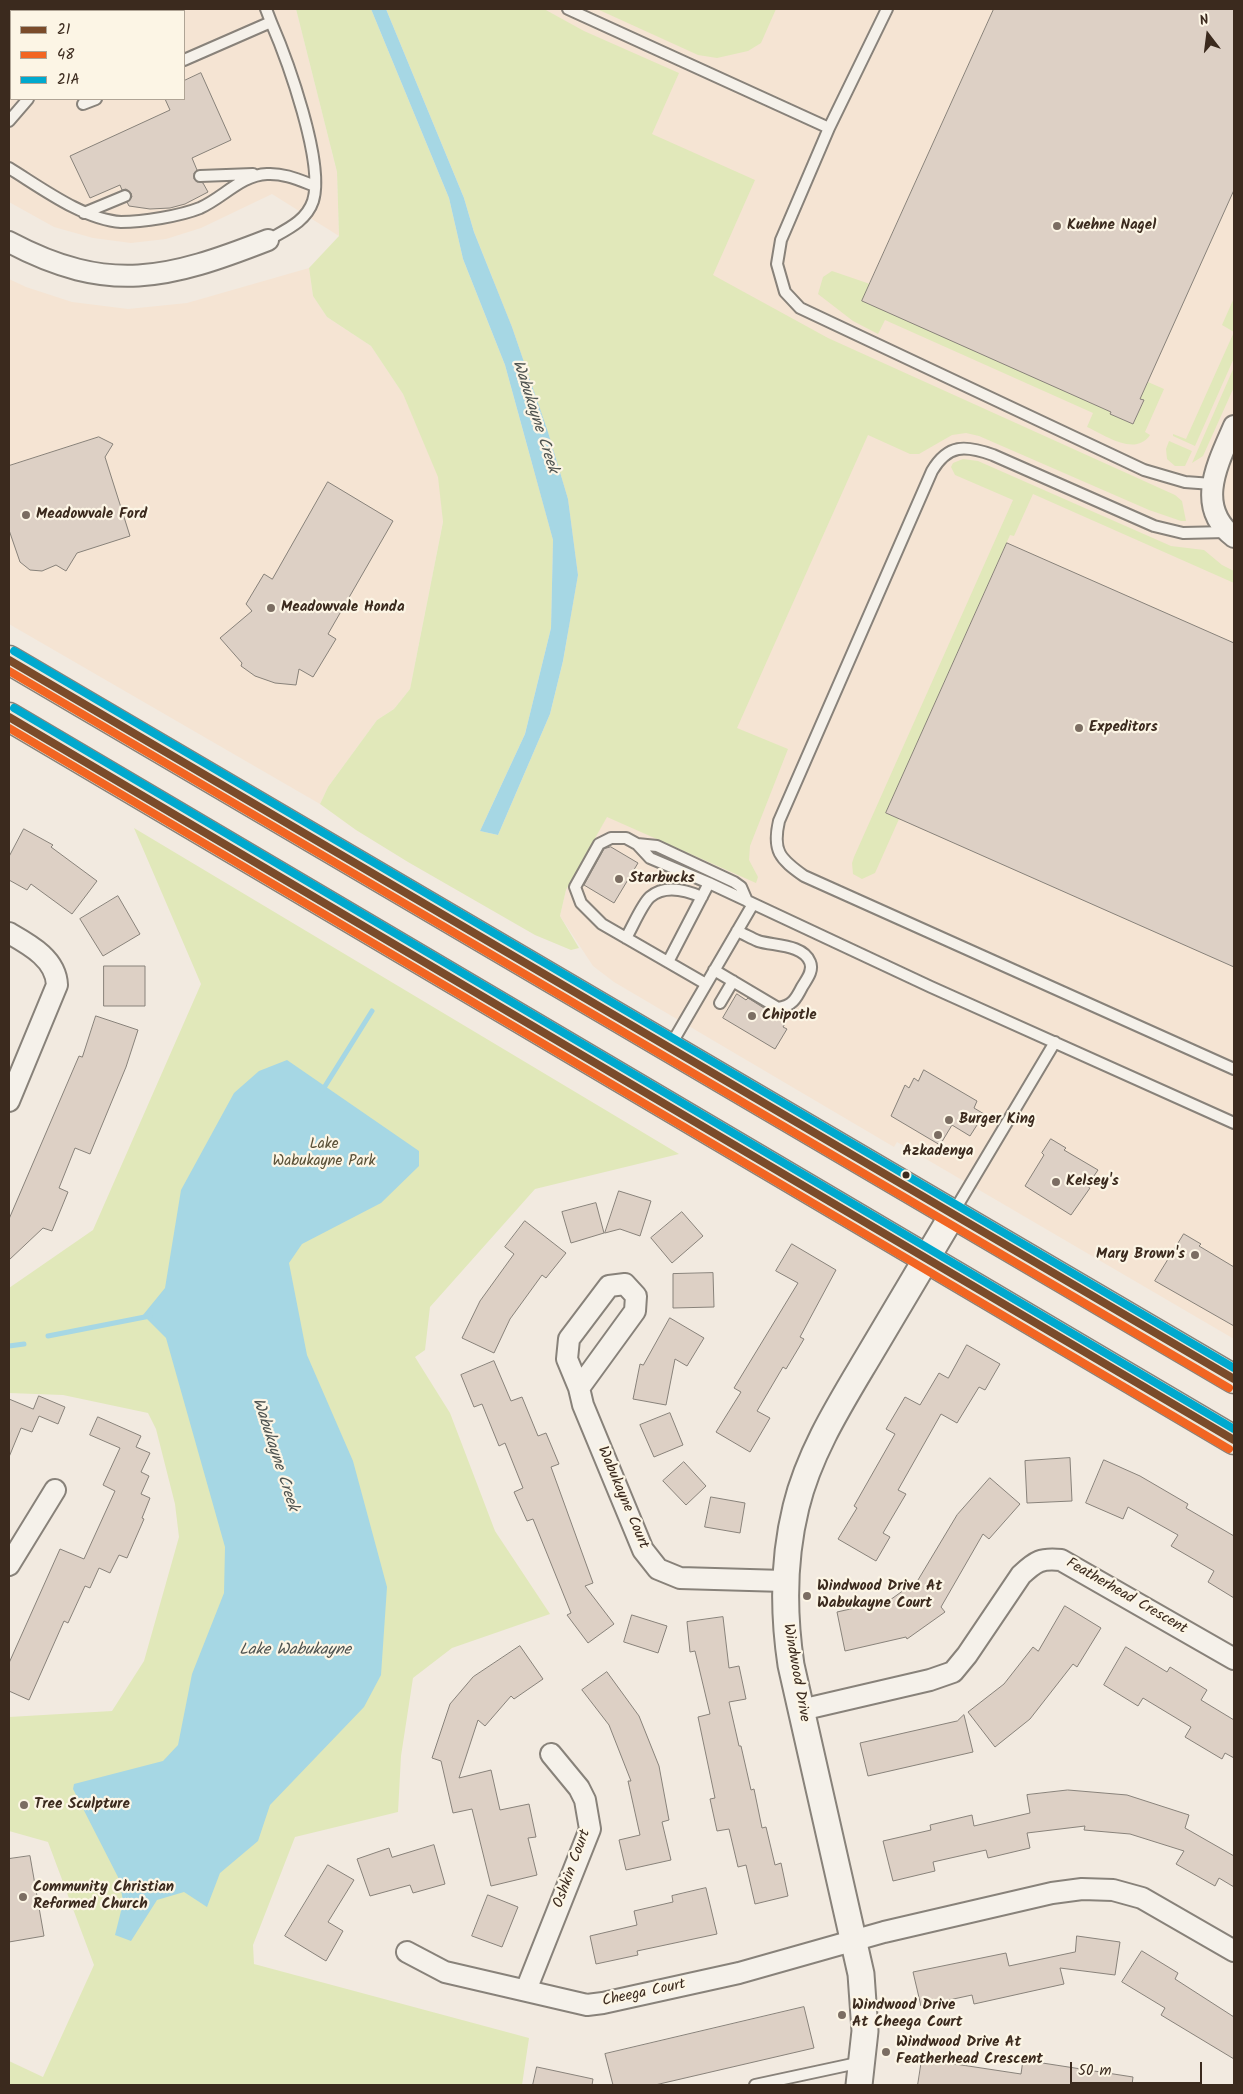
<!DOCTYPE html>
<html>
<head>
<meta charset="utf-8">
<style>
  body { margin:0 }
  #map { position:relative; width:1243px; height:2094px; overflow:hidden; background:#f2eae0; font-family:Kalam,sans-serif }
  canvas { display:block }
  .frame { position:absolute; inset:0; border:10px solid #3b2a1e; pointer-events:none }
  .legend { position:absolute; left:10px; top:10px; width:175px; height:90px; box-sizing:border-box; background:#fcf5e5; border:1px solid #afa495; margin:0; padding:6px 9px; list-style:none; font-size:15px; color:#3b2a1e }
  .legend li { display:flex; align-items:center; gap:10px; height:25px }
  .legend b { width:25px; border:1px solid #afa495 }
  .north { position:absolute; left:1183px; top:10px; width:50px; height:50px; -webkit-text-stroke:4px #fcf5e5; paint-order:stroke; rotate:345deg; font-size:14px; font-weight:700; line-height:20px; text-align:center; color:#3b2a1e }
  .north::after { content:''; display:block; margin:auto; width:18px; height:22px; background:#3b2a1e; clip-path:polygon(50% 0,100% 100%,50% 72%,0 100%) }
  .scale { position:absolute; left:1070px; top:2062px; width:132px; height:22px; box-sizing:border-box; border:2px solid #3b2a1e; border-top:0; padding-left:6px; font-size:15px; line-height:18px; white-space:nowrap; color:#3b2a1e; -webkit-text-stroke:4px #fcf5e5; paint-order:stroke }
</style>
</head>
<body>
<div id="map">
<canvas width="1243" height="2094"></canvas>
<div class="frame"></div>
<ul class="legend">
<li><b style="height:6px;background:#7a4b2a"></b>21</li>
<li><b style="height:6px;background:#f26522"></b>48</li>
<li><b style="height:6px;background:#00a9ce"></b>21A</li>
</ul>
<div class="north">N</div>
<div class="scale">50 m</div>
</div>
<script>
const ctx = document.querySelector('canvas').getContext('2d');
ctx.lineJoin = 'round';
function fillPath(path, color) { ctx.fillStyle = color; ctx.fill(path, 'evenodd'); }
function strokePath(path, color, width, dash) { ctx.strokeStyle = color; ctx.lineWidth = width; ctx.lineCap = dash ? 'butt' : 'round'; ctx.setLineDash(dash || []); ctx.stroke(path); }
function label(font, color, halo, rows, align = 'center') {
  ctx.font = font + ' Kalam,sans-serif'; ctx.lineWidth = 4.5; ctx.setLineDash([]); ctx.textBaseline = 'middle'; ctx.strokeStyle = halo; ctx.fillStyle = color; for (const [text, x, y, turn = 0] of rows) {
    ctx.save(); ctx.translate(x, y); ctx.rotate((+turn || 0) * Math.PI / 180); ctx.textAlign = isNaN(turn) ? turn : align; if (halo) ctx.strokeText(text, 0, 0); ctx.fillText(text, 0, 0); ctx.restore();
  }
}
fillPath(new Path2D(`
  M9,9H296L337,172L339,236L272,194L201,228L166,239L131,243L93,238L54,227L9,202ZM11,11H184V99H11Z
  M435,9H1234V1339L897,1142L894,1147L614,982L593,966L560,916L566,890L607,816Z
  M309,268L313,296L327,317L371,346L403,394L439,477L443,522L410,689L394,709L377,720L328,787L320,804L9,624V279L26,287L72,302L128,309L187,303Z`), '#f5e4d3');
fillPath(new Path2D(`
  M296,9H371L449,198L463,259L505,365L553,540L551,628L525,734L480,831L498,835L550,714L563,661L578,575L568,499L548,432L512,327L474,232L464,198L386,9H544L584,31L679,73L652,134L755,180L713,275L828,338L1175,495L1182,501L1186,521H1181L1149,510L979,436L966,433L952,435L919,454H910L868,435L737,728L788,749L750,846L749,860L758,877L756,883L607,817L566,890L560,916L579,948L571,950L535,935L408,862L356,830L320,804L328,787L377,720L394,709L410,689L443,522L438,477L403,394L371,346L327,317L313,296L309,268L339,236L337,172Z
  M597,9H776L761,43L748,51L717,58L698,55Z
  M832,271L870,284L863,301L1111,412L1110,414L1133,424L1144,401L1140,399L1148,382L1164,389L1145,432L1150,435C1135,457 1105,435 1087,427L1093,413L885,320L878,334L853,321L818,294L823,277Z
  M1234,298V358L1195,446L1173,436V434L1186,439L1234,332L1222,325Z
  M1234,367V387L1203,456L1192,463Z
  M1169,441L1192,451L1185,466H1175L1167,459L1166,449Z
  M963,459L978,461L1171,546L1204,550L1222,565L1234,571V583L1033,494L1014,536L1010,535L886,813L899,819L875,873L862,879L853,874L852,863L854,857L1013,500L955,475L951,467L953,463Z
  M134,828L679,1154L535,1189L430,1307L425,1350L415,1357L450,1413L495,1531L550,1614L452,1648L413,1678L401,1756L398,1812L295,1837L253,1945L254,1964L529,2038L522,2085H9V2061L43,2077L94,1965L48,1842L9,1831V1717L112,1711L144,1661L179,1537L175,1504L156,1429L148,1413L63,1395L9,1393V1288L93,1230L201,984Z`), '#e1e8ba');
fillPath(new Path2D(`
  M371,9H386L464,198L474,232L512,327L548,432L568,499L578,575L563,661L550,714L498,835L480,831L525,734L551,628L553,540L505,365L463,259L449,198Z
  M287,1060L419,1151V1166L381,1203L302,1244L289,1263L307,1355L353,1461L387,1587L381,1675L364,1707L270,1805L258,1841L220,1873L207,1907L184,1892L157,1900L131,1941L115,1935L123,1903L120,1881L73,1789L74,1784L163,1761L178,1745L192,1674L224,1593L225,1547L166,1338L143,1315L165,1288L181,1190L234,1093L259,1071Z`), '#a6d7e4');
strokePath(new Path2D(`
  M322,1091L372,1011
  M48,1336L150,1316
  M9,1346L24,1344`), '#a6d7e4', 5);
const building = new Path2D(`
  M994,9H1234V190L1140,399L1144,400L1133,424L1110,414L1111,412L862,301Z
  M201,73L231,140L192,158L197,170L194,173V179L203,183L208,192L185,204L170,208L150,209L129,206L127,202L132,197L131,193L126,189L122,190L120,185L90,198L70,156L170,110L165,99H184V81Z
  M99,437L113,444L105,457L130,536L77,553L66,571L56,565L42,571L30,570L20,562L9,530V466Z
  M328,482L393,521L328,634L336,639L313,677L299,669L296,685L275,683L255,676L241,666L242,663L220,638L252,611L246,604L264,574L272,579Z
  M1007,543L1234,643V967L886,813Z
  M24,829L53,845L51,847L97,881L72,914L31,884L27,890L9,880V857Z
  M611,847L638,863L614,903L584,885L604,849Z
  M118,896L140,934L103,956L80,919Z
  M104,966H145V1006H104Z
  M737,994L746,1000L748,998L786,1022L783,1027L787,1029L775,1049L723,1018Z
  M96,1016L138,1030L126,1067L90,1154L75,1148L59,1188L68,1192L52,1231L43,1228L9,1260V1219L79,1056L82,1057Z
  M924,1070L977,1101L974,1108L984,1114L970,1136L952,1125L940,1145L891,1116L905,1085L909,1088L914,1078L918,1081Z
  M1051,1139L1066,1148L1064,1150L1098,1170L1087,1186L1090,1188L1071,1215L1025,1186L1044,1155L1042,1153Z
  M619,1191L651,1201L640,1236L620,1229L605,1233Z
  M596,1203L604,1233L571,1243L562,1212Z
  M682,1212L703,1236L672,1263L651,1238Z
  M525,1221L566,1253L546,1278L542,1275L510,1319L494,1353L462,1338L480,1301L514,1254L505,1247Z
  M1184,1234L1201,1244L1199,1246L1234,1267V1326L1155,1281Z
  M792,1244L836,1270L800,1337L804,1339L786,1369L783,1367L757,1411L770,1418L750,1452L716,1432L741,1392L734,1388L798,1283L776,1271Z
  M713,1273L714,1307L673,1308V1274Z
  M670,1318L704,1338L687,1366L675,1359L666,1405L633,1399L640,1364L643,1365Z
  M967,1345L1000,1364L985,1390L979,1387L957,1423L941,1414L898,1490L906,1494L883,1533L890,1537L876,1561L838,1539L857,1508L854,1506L895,1434L886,1429L905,1397L920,1405L939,1373L948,1378Z
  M494,1361L511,1401L522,1397L538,1436L546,1433L559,1464L551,1467L593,1583L585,1586L614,1624L588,1643L567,1615L571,1613L533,1519L527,1521L514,1492L523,1488L505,1443L499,1446L482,1404L474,1407L461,1375Z
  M39,1396L65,1407L58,1424L39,1416L32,1432L21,1428L9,1457V1399L33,1409Z
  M670,1413L683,1445L654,1457L640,1425Z
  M98,1417L141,1436L136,1447L150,1453L141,1472L149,1476L141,1494L150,1498L142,1518L144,1519L127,1558L119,1555L110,1573L99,1568L90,1588L85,1586L68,1623L64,1621L29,1700L9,1691V1663L60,1549L84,1559L115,1491L103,1485L120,1448L90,1435Z
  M1070,1458L1072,1501L1027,1503L1025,1461Z
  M1104,1460L1140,1476L1188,1504L1186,1508L1234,1536V1598L1208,1582L1214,1571L1171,1546L1178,1535L1128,1507L1123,1519L1086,1503Z
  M684,1462L706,1486L686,1505L663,1481Z
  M990,1478L1020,1504L989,1539L983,1534L941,1607L945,1612L907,1639L906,1637L845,1651L837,1612L890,1600L918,1580L957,1515Z
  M711,1497L745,1503L740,1533L705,1527Z
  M1065,1606L1101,1628L1077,1667L1073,1664L1030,1719L995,1747L968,1712L1004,1684L1033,1647L1038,1651Z
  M632,1615L667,1626L658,1653L624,1642Z
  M723,1617L729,1668L739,1666L746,1699L729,1702L739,1746H741L751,1790L754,1789L762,1828L766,1827L775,1865L781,1863L788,1896L755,1904L746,1865L738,1867L729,1829L717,1831L710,1799L715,1798L698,1717L710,1714L695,1651L690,1652L687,1622Z
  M520,1646L543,1679L514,1699L511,1696L485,1726L478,1720L459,1778L491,1770L500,1810L529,1804L536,1837L528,1838L537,1875L491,1886L472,1809L453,1813L441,1761L432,1758L450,1704L473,1677Z
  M1126,1647L1167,1672L1170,1667L1207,1690L1201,1700L1234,1720V1758L1225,1753L1222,1759L1185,1737L1191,1727L1143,1698L1138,1706L1104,1685Z
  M607,1672L639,1716L659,1766L669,1820L662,1822L671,1860L626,1870L619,1840L640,1835L628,1781H631L609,1725L582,1690Z
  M964,1715L973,1752L868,1776L860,1743L957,1721Z
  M1068,1790L1127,1795L1189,1815L1185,1828L1234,1856V1887L1219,1878L1215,1886L1176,1864L1184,1851L1130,1834L1084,1830L1085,1826L1027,1833L1030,1848L988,1858L986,1850L933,1862L935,1871L893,1881L883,1841L931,1830L930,1825L972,1815L974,1826L1030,1813L1027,1795Z
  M434,1845L445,1884L413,1893L410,1885L370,1896L357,1859L389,1848L392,1857Z
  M30,1856L44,1936L9,1942V1859Z
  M328,1865L354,1880L328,1922L343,1931L326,1961L285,1936Z
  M706,1888L717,1934L637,1951L638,1955L596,1964L590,1936L637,1925L634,1911L673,1902L672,1896Z
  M488,1895L518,1907L502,1947L472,1936Z
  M1077,1936L1120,1942L1115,1975L1060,1968L1064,1984L974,2004L972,1995L921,2006L913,1972L1006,1953L1009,1966L1075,1952Z
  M1142,1951L1178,1973L1175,1979L1234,2017V2059L1161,2015L1165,2008L1122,1982Z
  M804,2007L814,2048L655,2085H613L605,2054Z
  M922,2059L1021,2074L1023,2060L1133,2077L1132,2085H918Z
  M537,2067L593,2079L592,2085H533Z`);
fillPath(building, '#ddd0c5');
strokePath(building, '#88827a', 1);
const service = new Path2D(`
  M568,9L829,128
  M887,9L829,128L781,240L777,264L785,292L800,308L1144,470L1185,482L1212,484
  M23,11L25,9
  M77,11L81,9
  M150,11L155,9
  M9,28L11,25
  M184,60L271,22L266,9
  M9,74L11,71
  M83,104L96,99
  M9,121L28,99
  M9,168C40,187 84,220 121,222C143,222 180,216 200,208C223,198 241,175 267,174C284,173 299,180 315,186
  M200,176L253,174
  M84,213L125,196
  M268,240C285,230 306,222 313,201C325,163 287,59 271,22
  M1226,532L1183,533L1154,526L993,455C965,445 948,444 932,471L779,821C772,851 780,859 804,876L1234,1069
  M637,844L657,846L734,882L741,887L747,901
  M626,938C632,928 642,904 650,897C665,884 686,890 702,897
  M668,962L709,883
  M714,970L778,1008C792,1006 796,999 802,987C806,980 814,971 810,962C803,944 773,946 758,941C751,938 744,934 737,931
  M706,984L602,924L581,903L575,887L599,844L611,838H626L637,844L650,858L709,883L931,987L1234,1123
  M720,1003L733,981
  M669,1048L753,904
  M953,1213L1055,1042
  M755,2085L862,2062`);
const minor = new Path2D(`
  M9,242C109,295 168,279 268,240
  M1234,426C1218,463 1194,507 1234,537
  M9,933C30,945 56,959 57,985L9,1101
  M579,1388L635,1311L636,1296L625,1284L609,1286L569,1339L567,1359L579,1388L583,1405L643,1550L658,1569L680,1578L784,1581
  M9,1565L55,1490
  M801,1710L930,1680L953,1672L967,1655L1021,1575C1036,1561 1041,1558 1061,1560L1234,1659
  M407,1952L445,1972L587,2005L603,2003L739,1973L884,1932L1052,1893L1082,1889L1113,1890L1142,1898L1234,1951
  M526,1990L590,1829L585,1800L579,1788L551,1754`);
const tertiary = new Path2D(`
  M859,2085L865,2031L861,1974L791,1665C783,1612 783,1560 796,1507C809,1453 840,1404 868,1357C896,1310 924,1262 953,1214`);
const primary = new Path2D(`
  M9,660L1234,1379
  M9,717L1234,1440`);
strokePath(service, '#88827a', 14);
strokePath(minor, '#88827a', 24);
strokePath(tertiary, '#88827a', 29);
strokePath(primary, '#88827a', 31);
strokePath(service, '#f5f1ea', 10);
strokePath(minor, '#f5f1ea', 20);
strokePath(tertiary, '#f5f1ea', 25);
strokePath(primary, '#ebe6d8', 28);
strokePath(new Path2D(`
  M9,660L1234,1379
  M9,717L1234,1440`), '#7a4b2a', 8);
strokePath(new Path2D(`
  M9,671L1229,1388
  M9,728L1229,1449`), '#f26522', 8);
strokePath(new Path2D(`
  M14,651L1234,1368
  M14,708L1234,1429`), '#00a9ce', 8);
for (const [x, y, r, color] of [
  [1057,226,5,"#7b6d62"],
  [26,515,5,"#7b6d62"],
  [271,608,5,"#7b6d62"],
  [1079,728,5,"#7b6d62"],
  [619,879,5,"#7b6d62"],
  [752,1016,5,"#7b6d62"],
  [949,1120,5,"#7b6d62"],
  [938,1135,5,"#7b6d62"],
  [906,1175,4.5,"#3b2a1e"],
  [1056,1182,5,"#7b6d62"],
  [1195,1255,5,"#7b6d62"],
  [807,1596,5,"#7b6d62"],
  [24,1805,5,"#7b6d62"],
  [23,1897,5,"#7b6d62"],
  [842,2015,5,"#7b6d62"],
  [886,2052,5,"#7b6d62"]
]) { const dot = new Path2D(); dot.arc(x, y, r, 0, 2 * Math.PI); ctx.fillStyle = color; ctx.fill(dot); strokePath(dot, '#fcf5e5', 2); }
label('bold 15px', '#3b2a1e', '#fcf5e5', [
  ["Kuehne Nagel",1067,226],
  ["Meadowvale Ford",36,515],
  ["Meadowvale Honda",281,608],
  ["Expeditors",1089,728],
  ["Starbucks",629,879],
  ["Chipotle",762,1016],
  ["Burger King",959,1120],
  ["Azkadenya",938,1152,"center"],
  ["Kelsey's",1066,1182],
  ["Mary Brown's",1185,1255,"right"],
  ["Windwood Drive At",817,1587],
  ["Wabukayne Court",817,1604],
  ["Tree Sculpture",34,1805],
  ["Community Christian",33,1888],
  ["Reformed Church",33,1905],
  ["Windwood Drive",852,2006],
  ["At Cheega Court",852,2023],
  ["Windwood Drive At",896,2043],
  ["Featherhead Crescent",896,2060]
], 'left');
label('15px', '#595037', '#fcf5e5', [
  ["Lake",324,1145],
  ["Wabukayne Park",324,1162]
]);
label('15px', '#3b2a1e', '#fcf5e5', [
  ["Wabukayne Court",622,1498,67],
  ["Featherhead Crescent",1126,1597,30],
  ["Windwood Drive",795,1673,80],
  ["Oshkin Court",573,1869,-70],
  ["Cheega Court",644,1994,-12]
]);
label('italic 16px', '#4e5350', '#fcf5e5', [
  ["Wabukayne Creek",534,417,72],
  ["Wabukayne Creek",274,1455,72],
  ["Lake Wabukayne",295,1651]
]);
</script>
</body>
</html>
